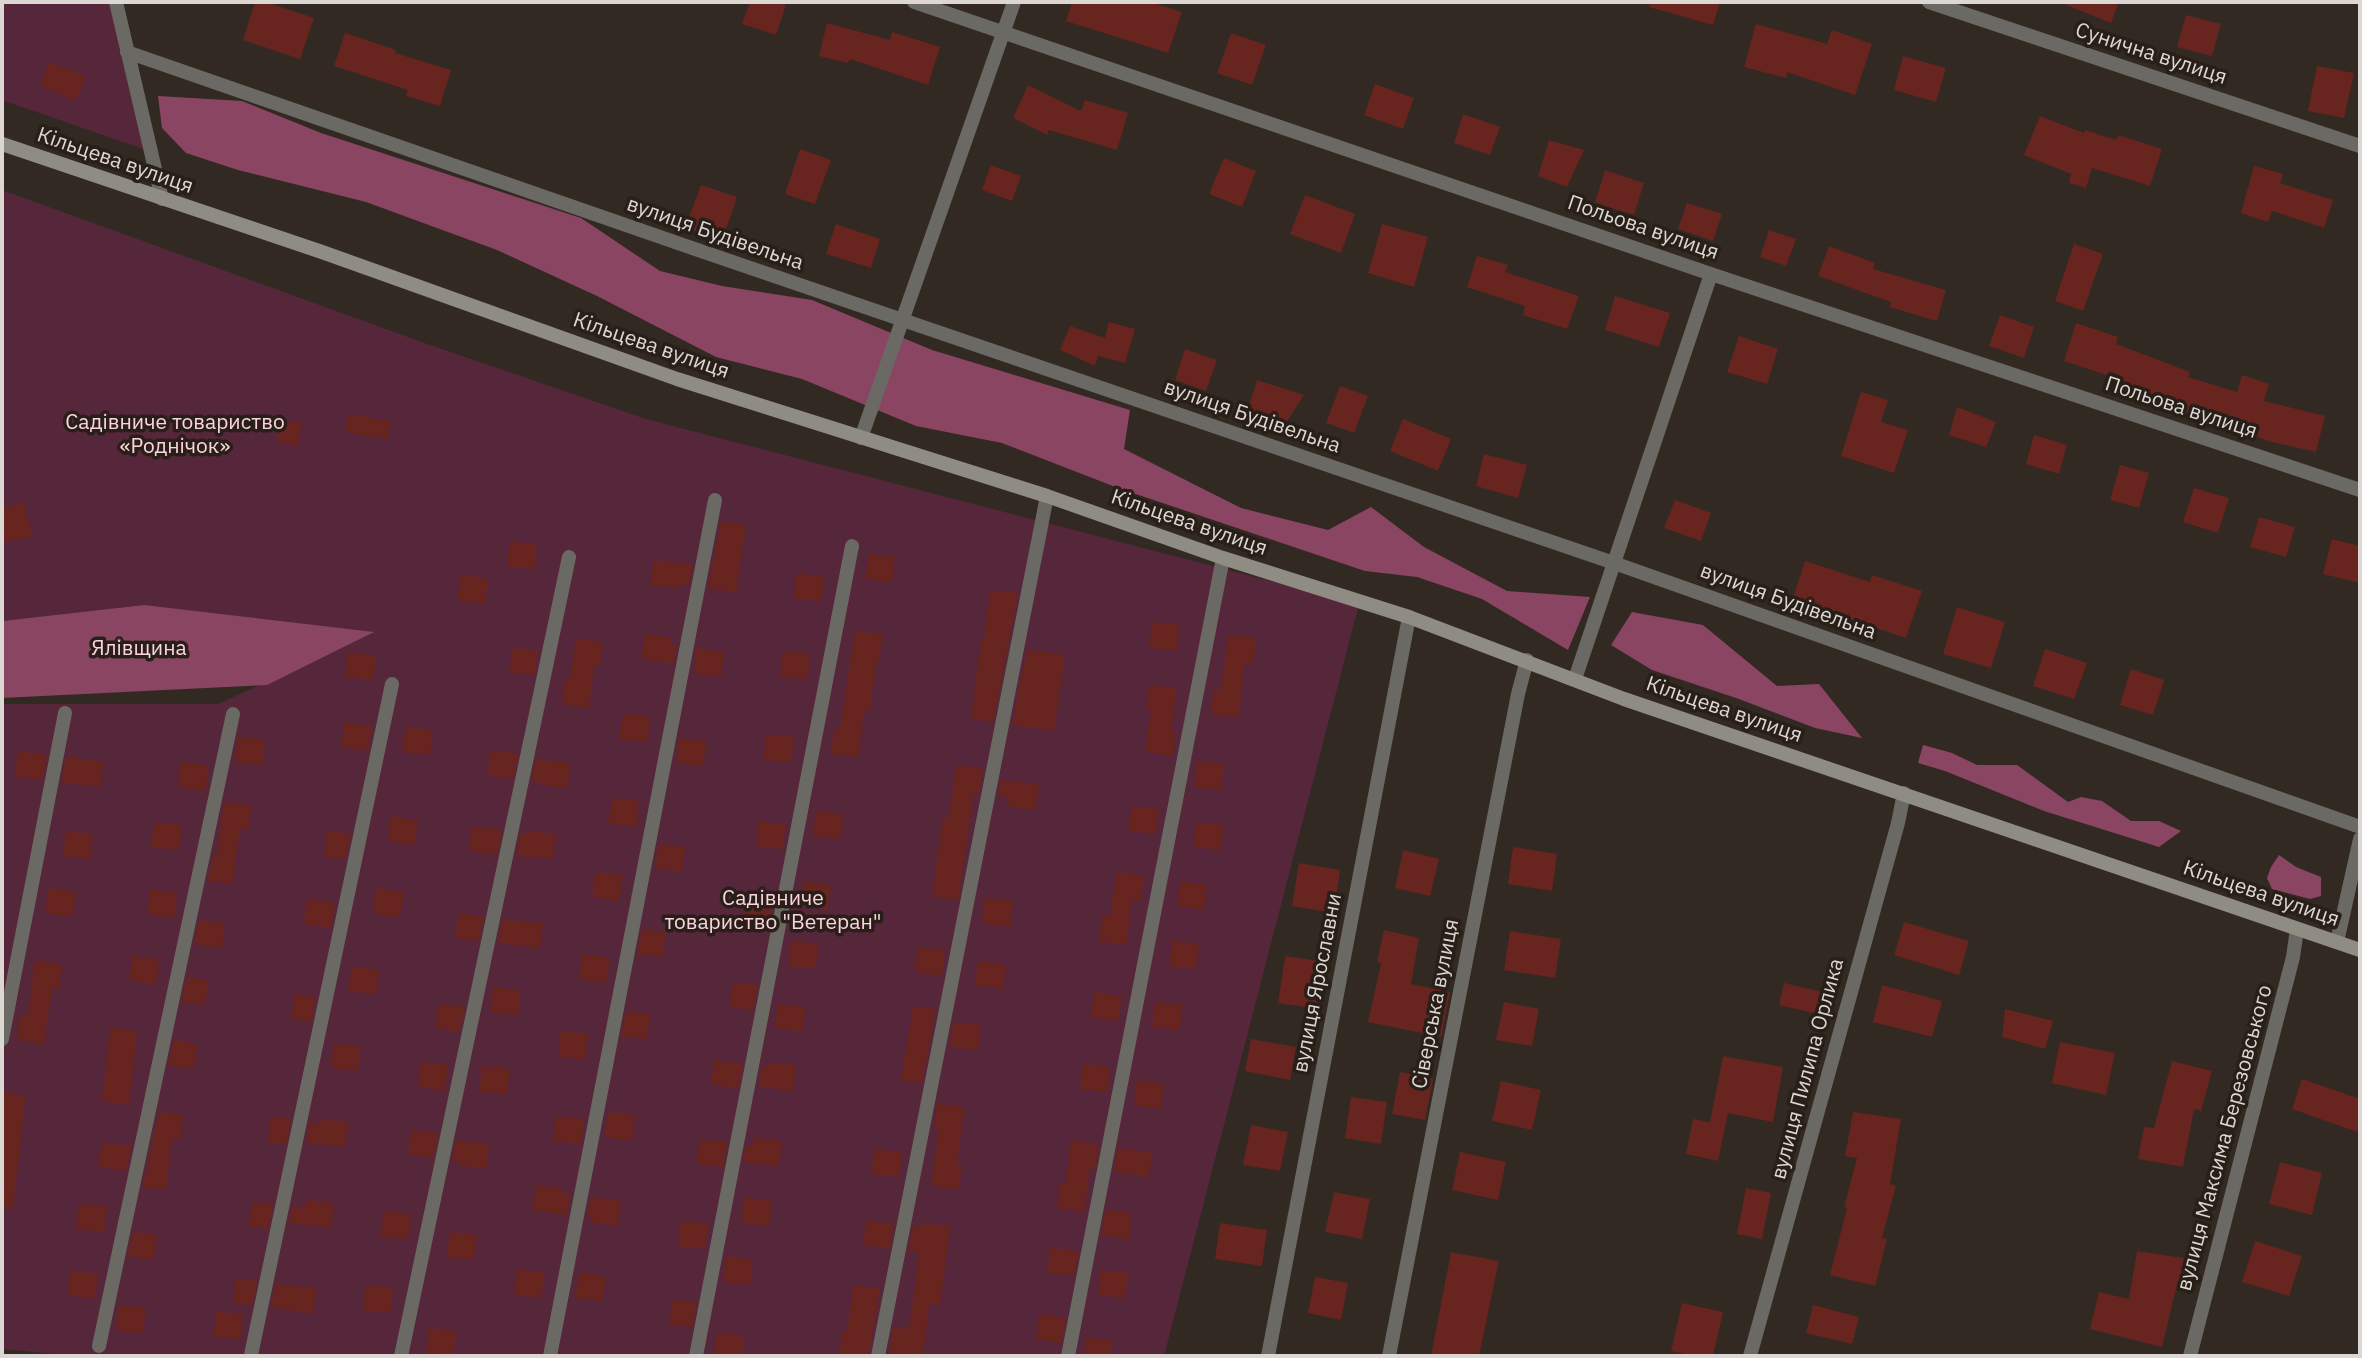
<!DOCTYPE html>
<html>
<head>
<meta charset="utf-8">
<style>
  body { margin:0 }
  #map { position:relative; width:2362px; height:1358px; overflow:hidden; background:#322922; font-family:"IBM Plex Sans",sans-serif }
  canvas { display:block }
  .frame { position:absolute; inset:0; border:4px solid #ddd7d3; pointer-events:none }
</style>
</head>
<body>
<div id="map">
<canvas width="2362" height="1358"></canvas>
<div class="frame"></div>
</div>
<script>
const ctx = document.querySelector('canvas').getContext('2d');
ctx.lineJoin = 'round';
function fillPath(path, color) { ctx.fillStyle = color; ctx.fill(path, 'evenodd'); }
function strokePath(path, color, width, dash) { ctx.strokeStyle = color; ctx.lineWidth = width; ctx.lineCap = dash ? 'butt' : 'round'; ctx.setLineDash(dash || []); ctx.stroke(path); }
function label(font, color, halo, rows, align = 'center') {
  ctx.font = font + ' "IBM Plex Sans",sans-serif'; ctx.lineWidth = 7; ctx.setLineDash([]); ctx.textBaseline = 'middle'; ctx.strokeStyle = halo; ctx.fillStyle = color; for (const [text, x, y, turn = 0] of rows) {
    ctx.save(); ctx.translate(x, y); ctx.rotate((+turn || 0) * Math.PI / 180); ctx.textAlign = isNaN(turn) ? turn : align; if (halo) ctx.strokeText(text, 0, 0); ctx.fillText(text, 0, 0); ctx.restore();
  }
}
fillPath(new Path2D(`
  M2,2H116L149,151L2,100Z
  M2,190L430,345L646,419L1359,604L1164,1356H75L2,1349V704H218L346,646L144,605L2,621Z`), '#56273b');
fillPath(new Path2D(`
  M158,96L242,101L321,133L581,218L660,271L722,286L812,300L932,350L1130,410L1124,449L1241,508L1328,530L1371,507L1424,547L1507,591L1590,597L1568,650L1482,599L1417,577L1365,571L1118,488L1002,443L916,426L802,379L716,357L597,296L497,250L366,202L238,170L186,153L162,128Z
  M144,605L374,632L267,685L2,698V621Z
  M1632,612L1703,625L1777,686L1819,684L1862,738L1815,728L1739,699L1652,670L1611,645Z
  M1923,745L1952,753L1977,765H2017L2068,802L2081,797L2102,801L2131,821H2159L2181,831L2159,847L2044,811L1945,771L1918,763Z
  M2279,855L2296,867L2321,877V896L2310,899L2272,889L2267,878L2271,867Z`), '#8a4562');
fillPath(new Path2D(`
  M255,2H266L314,18L300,59L243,40Z
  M750,2H776L786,5L776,35L742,24Z
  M1072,2H1150L1182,12L1168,53L1066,21Z
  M1650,2H1720L1713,25L1649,7Z
  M2059,2H2119L2111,23Z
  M2186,15L2221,24L2212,56L2177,47Z
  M827,23L890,40L892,32L940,47L928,85L850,59L848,63L819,56Z
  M1756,24L1827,44L1832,30L1872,44L1855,95L1787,72L1786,78L1744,67Z
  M345,33L396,50L395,53L451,70L440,106L406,96L408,90L334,66Z
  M1231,33L1266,45L1252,85L1217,73Z
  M1903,56L1946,68L1936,102L1894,90Z
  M49,62L86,76L76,101L40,86Z
  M2317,66L2354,73L2344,118L2308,111Z
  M1375,84L1414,98L1403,129L1364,115Z
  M1028,85L1081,111L1085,100L1128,113L1117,150L1049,130L1047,135L1013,118Z
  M1463,114L1500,127L1490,155L1454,143Z
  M2040,116L2084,133L2085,130L2116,140L2118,135L2162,149L2150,186L2092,168L2086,188L2069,183L2071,174L2024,155Z
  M1549,140L1584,150L1567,187L1538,176Z
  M800,149L831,160L815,204L785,194Z
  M1224,158L1256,171L1242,207L1209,194Z
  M991,165L1021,176L1012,201L982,190Z
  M2254,166L2283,174L2280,183L2333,200L2324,228L2272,211L2268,222L2241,213Z
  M1605,170L1644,183L1634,215L1595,203Z
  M701,185L737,197L722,241L685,228Z
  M1305,195L1355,214L1341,253L1290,234Z
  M1687,203L1722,214L1713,241L1678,229Z
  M836,224L880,239L871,268L826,254Z
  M1382,224L1428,237L1414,287L1368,273Z
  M1769,230L1796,239L1786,266L1760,257Z
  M2074,244L2103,254L2083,311L2055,301Z
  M1829,246L1875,263L1873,269L1946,290L1937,321L1889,307L1891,302L1818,276Z
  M1477,256L1508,265L1505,272L1579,296L1567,329L1523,315L1525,306L1467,287Z
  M1615,296L1670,313L1659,347L1605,330Z
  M2000,315L2034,327L2024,358L1989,346Z
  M1109,322L1135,329L1125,363L1098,356L1095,366L1060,350L1070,326L1105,338Z
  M2076,323L2118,337L2116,344L2190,372L2188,377L2237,392L2242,375L2269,384L2264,401L2325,416L2316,452L2272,442L2176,410L2175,413L2117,391L2122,380L2064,361Z
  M1739,336L1778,349L1767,384L1727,372Z
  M1185,349L1217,360L1206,391L1175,380Z
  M1257,380L1304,395L1287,421L1248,409Z
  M1340,386L1368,396L1354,433L1326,423Z
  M1861,392L1888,400L1881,422L1908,430L1894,473L1841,456Z
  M1957,407L1996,422L1986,447L1949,435Z
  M349,414L391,421L388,439L345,432Z
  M1403,419L1451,439L1438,471L1390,451Z
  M281,420L302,423L298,446L277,442Z
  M2034,435L2067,445L2059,474L2026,464Z
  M1484,454L1527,465L1518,498L1476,486Z
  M2120,465L2149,473L2139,508L2110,500Z
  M2194,488L2229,498L2218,533L2183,522Z
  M1675,500L1711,513L1701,541L1664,528Z
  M24,503L32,536L2,543V508Z
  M2259,517L2295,527L2286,557L2250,547Z
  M721,522L746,525L736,592L708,588Z
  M2332,539L2360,546V583L2323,574Z
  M510,541L537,545L534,570L507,566Z
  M868,554L895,557L892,582L865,579Z
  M654,560L693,565L689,586L678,584V589L650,585Z
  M1805,561L1870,582L1872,575L1922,591L1906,638L1829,612L1828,616L1791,604Z
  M797,573L824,577L821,602L793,598Z
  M461,575L488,578L485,604L457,600Z
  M990,590L1018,593L993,722L971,719L981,639H984Z
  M1957,607L2005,622L1991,668L1943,654Z
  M1152,622L1180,625L1176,651L1149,647Z
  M855,631L883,634L879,659H877L870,712L864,711L858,757L831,754L834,729H840Z
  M645,634L672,638L671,645L677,646L674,664L641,659Z
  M1228,635L1256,638L1253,663L1245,662L1238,718L1211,714L1214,689L1221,690Z
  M576,638L603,642L600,667L594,666L589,708L562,704L565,679L570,680Z
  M513,647L539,651L534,675L509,672Z
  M696,648L724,652L721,677L694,673Z
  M2045,649L2087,663L2074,699L2033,686Z
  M1027,650L1065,655L1054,731L1012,725Z
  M783,651L810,654L807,680L780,676Z
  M349,652L376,655L373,680L345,677Z
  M2131,669L2164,680L2153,715L2120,705Z
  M1149,685L1176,688L1171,731H1176L1172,756L1145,752L1151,710H1146Z
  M623,714L650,717L647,742L619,739Z
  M344,722L372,726L368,751L341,747Z
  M406,726L433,730L430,755L402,752Z
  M766,734L794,737L790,763L763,759Z
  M238,737L265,740L262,765L235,762Z
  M679,738L707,741L703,766L676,763Z
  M491,750L518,754L513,779L487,775Z
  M18,751L47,755L42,780L15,776Z
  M66,757L103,762L100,787L61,782Z
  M536,759L570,763L567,788L540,785V782L532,781Z
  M1197,761L1224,764L1221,790L1194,786Z
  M181,762L209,766L205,791L178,787Z
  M956,765L983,768L979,793H974L958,900L932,897L943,817H949Z
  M1001,780L1039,784L1035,810L1008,806L1009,797L998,796Z
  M612,798L639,801L636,827L608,823Z
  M224,802L252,805L248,830L240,829L233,884L208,881L213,856L217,857Z
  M1132,806L1159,809L1156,834L1128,831Z
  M816,811L843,814L840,839L813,836Z
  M391,816L418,820L415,845L388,841Z
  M759,821L786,824L783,849L756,846Z
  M155,822L182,825L179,850L151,847Z
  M1197,822L1224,825L1221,850L1194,847Z
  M472,826L502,830L497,855L469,851Z
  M66,831L93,834L90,859L63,856Z
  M327,831L351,834L345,859L324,856Z
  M528,831L556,834L552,859L516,855L521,833H528Z
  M659,844L686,847L682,872L655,868Z
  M1513,847L1557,854L1552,891L1508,884Z
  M1403,850L1439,859L1430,896L1395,888Z
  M1299,863L1340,870L1334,913L1292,906Z
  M595,872L623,875L619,901L592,897Z
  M1117,872L1144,876L1141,901L1132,900L1126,945L1099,941L1102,916L1110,917Z
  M804,881L831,885L828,910L801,906Z
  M1180,881L1207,885L1204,910L1177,906Z
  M48,888L76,892L72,917L45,913Z
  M376,888L404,892L400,917L373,913Z
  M150,889L177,893L174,918L147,914Z
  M985,898L1013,901L1010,927L982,923Z
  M307,899L335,903L331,928L304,924Z
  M745,901L773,905L768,929L742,926Z
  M458,913L484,916L478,941L455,938Z
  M503,919L543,924L540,949L498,943Z
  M199,920L225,923L222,948L194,944Z
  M1904,922L1969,941L1959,975L1894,955Z
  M642,929L666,932L662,957L637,954Z
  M1384,930L1419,938L1411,984L1450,992L1441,1037L1368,1022L1381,963L1377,962Z
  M1510,931L1561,939L1555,978L1504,970Z
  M791,940L819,944L815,969L788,966Z
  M1172,940L1199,944L1196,969L1169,966Z
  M918,947L945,950L942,976L915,972Z
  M582,954L610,958L606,983L579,979Z
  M132,956L159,959L156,984L129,981Z
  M1285,956L1326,962L1319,1009L1278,1003Z
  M35,961L62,964L59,989L52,988L44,1044L17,1040L20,1015L28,1016Z
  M978,961L1006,965L1003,989L975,986Z
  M352,966L379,970L376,994L348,991Z
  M187,977L209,980L205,1005L182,1002Z
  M733,983L758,985L753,1010L730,1007Z
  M1784,983L1823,992L1818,1014L1779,1005Z
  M1882,985L1942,1001L1932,1037L1873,1022Z
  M493,987L521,991L518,1015L490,1012Z
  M1094,992L1122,996L1118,1021L1091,1017Z
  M295,994L316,997L311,1022L291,1019Z
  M1155,1002L1183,1005L1179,1030L1152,1027Z
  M1504,1002L1539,1009L1532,1046L1496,1040Z
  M439,1004L465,1007L459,1032L435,1028Z
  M778,1004L806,1007L802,1032L775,1028Z
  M913,1006L936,1009L922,1083L901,1080Z
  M2005,1009L2053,1021L2045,1049L2002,1037Z
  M626,1011L650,1014L647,1039L621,1036Z
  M954,1022L981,1025L978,1050L949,1046Z
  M110,1027L137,1031L129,1105L102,1101Z
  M561,1031L589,1034L585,1060L558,1056Z
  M1251,1039L1296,1047L1290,1080L1245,1071Z
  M174,1040L197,1044L194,1069L168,1065Z
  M2060,1042L2115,1053L2106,1095L2052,1083Z
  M334,1043L361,1046L358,1071L331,1068Z
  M1723,1056L1783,1067L1773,1122L1728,1113L1718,1161L1686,1154L1693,1119L1710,1122Z
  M714,1060L743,1064L738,1088L711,1085Z
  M2172,1061L2212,1071L2201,1111L2194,1109L2183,1167L2138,1159L2144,1127L2154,1128Z
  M421,1062L448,1065L445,1091L418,1087Z
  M769,1062L796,1065L793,1091L758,1086L762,1066L768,1067Z
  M1083,1064L1110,1067L1107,1092L1080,1089Z
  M482,1066L510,1069L507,1094L479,1091Z
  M1400,1072L1433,1079L1425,1120L1392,1114Z
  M2302,1079L2360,1099V1133L2292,1109Z
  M1137,1080L1164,1084L1161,1109L1134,1105Z
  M1501,1081L1541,1090L1532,1130L1492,1121Z
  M2,1092L26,1096L13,1207H2Z
  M1351,1097L1387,1102L1381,1144L1345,1138Z
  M937,1104L965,1107L957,1163L962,1164L959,1189L931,1185L939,1129H934Z
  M159,1112L183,1115L180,1140L172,1139L166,1190L143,1187Z
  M608,1112L635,1115L632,1141L605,1137Z
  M1853,1112L1901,1119L1890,1184L1896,1186L1882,1238L1887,1239L1875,1286L1830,1275L1847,1208L1844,1207L1857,1158L1845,1156Z
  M557,1116L584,1119L581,1144L553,1141Z
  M271,1117L291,1119L286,1144L268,1142Z
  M321,1119L349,1122L345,1147L306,1142L310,1122L321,1123Z
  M1251,1125L1288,1132L1280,1171L1243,1165Z
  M411,1130L438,1133L433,1158L408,1154Z
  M754,1138L782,1141L779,1166L743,1162L746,1145L753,1146Z
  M700,1139L727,1142L723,1167L697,1164Z
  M456,1140L489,1144L486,1169L458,1165L459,1161L452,1160Z
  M1071,1140L1099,1145L1095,1169L1090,1168L1084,1212L1057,1208L1060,1183L1066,1184Z
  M102,1142L132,1146L126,1171L98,1167Z
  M1118,1148L1152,1152L1149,1177L1114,1171Z
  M874,1149L902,1152L899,1177L871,1174Z
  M1460,1152L1506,1162L1498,1200L1452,1190Z
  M2280,1162L2322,1173L2312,1215L2269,1204Z
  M536,1185L563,1189L562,1193L571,1194L567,1215L532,1210Z
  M1746,1188L1771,1193L1762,1239L1737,1234Z
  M1334,1192L1370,1199L1362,1239L1325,1232Z
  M591,1197L621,1201L618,1226L591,1222L592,1218L587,1217Z
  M744,1197L772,1201L769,1226L741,1222Z
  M307,1200L334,1203L331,1228L289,1223L292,1206L305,1208Z
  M252,1202L273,1204L268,1229L249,1227Z
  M79,1204L107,1207L104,1232L76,1229Z
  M1106,1210L1132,1213L1129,1239L1101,1235Z
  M384,1211L411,1214L408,1239L380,1236Z
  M866,1220L894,1224L889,1248L863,1245Z
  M681,1221L709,1224L705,1249L678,1246Z
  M923,1223L950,1226L940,1305L929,1304L923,1356L889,1352L893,1327L909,1329L919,1252L908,1251L913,1226L922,1227Z
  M1220,1223L1267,1230L1262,1266L1215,1259Z
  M133,1232L157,1235L154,1260L128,1257Z
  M450,1232L477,1235L474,1260L446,1257Z
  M2255,1241L2302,1256L2289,1296L2242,1282Z
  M1050,1248L1078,1251L1074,1276L1047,1273Z
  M2137,1251L2184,1258L2180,1290L2176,1289L2162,1347L2090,1329L2099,1292L2129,1299Z
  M1451,1252L1499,1261L1479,1356H1431Z
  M726,1256L753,1260L750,1285L723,1282Z
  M517,1269L545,1273L541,1298L514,1294Z
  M70,1270L98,1274L95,1299L67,1295Z
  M1101,1270L1129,1273L1125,1298L1098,1295Z
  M579,1273L606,1277L603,1301L575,1298Z
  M1315,1277L1348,1283L1341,1320L1308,1313Z
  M236,1278L257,1280L252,1305L233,1303Z
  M276,1284L317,1289L313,1314L271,1307Z
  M366,1285L393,1288L390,1313L363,1310Z
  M853,1285L880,1288L870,1349H867V1356H839L842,1332H847Z
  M672,1299L697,1302L692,1327L669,1324Z
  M1682,1303L1723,1312L1713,1356H1694L1671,1351Z
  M119,1305L146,1308L143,1333L116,1330Z
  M1813,1305L1859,1317L1852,1344L1806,1333Z
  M216,1311L243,1315L240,1340L213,1336Z
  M1039,1314L1066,1318L1061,1343L1036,1339Z
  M429,1328L457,1331L453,1356L426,1353Z
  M717,1332L744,1336L742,1356H714Z
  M1086,1337L1113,1341L1111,1356H1084Z`), '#68241e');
strokePath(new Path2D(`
  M116,2L162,199
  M914,2L1711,274L2360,490
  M1929,2L2360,146
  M127,52L692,248L1614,563L2360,827
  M861,438L1014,2
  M1575,679L1711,274
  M2337,942L2360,839
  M2,1039L65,713
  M99,1346L233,714
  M251,1355L392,684
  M401,1356L569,557
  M550,1356L715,500
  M696,1356L852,546
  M878,1356L1047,496
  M1068,1356L1223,558
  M1268,1356L1409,617
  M1389,1356L1518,694L1527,660
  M1750,1356L1898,823L1904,793
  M2190,1356L2293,957L2297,929`), '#6b6964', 14);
strokePath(new Path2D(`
  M2,144L322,252L677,379L1047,496L1223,558L1409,617L1624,699L2360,950`), '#8f8c84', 14);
label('21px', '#ddd7d3', '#281f18', [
  ["Сунична вулиця",2151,54,18],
  ["Кільцева вулиця",115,161,19],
  ["Польова вулиця",1643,228,19],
  ["вулиця Будівельна",715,234,19],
  ["Кільцева вулиця",651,346,19],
  ["Польова вулиця",2181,408,18],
  ["вулиця Будівельна",1252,417,19],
  ["Кільцева вулиця",1189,523,19],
  ["вулиця Будівельна",1788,602,20],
  ["Кільцева вулиця",1724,710,19],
  ["Кільцева вулиця",2261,894,19],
  ["вулиця Ярославни",1318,983,-79],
  ["Сіверська вулиця",1436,1004,-79],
  ["вулиця Пилипа Орлика",1808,1069,-75],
  ["вулиця Максима Березовського",2225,1138,-75]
]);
label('21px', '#fdd2e1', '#281f18', [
  ["Садівниче товариство",175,423],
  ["«Роднічок»",175,447],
  ["Ялівщина",139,649],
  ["Садівниче",773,899],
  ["товариство \"Ветеран\"",773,923]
]);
</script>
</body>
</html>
